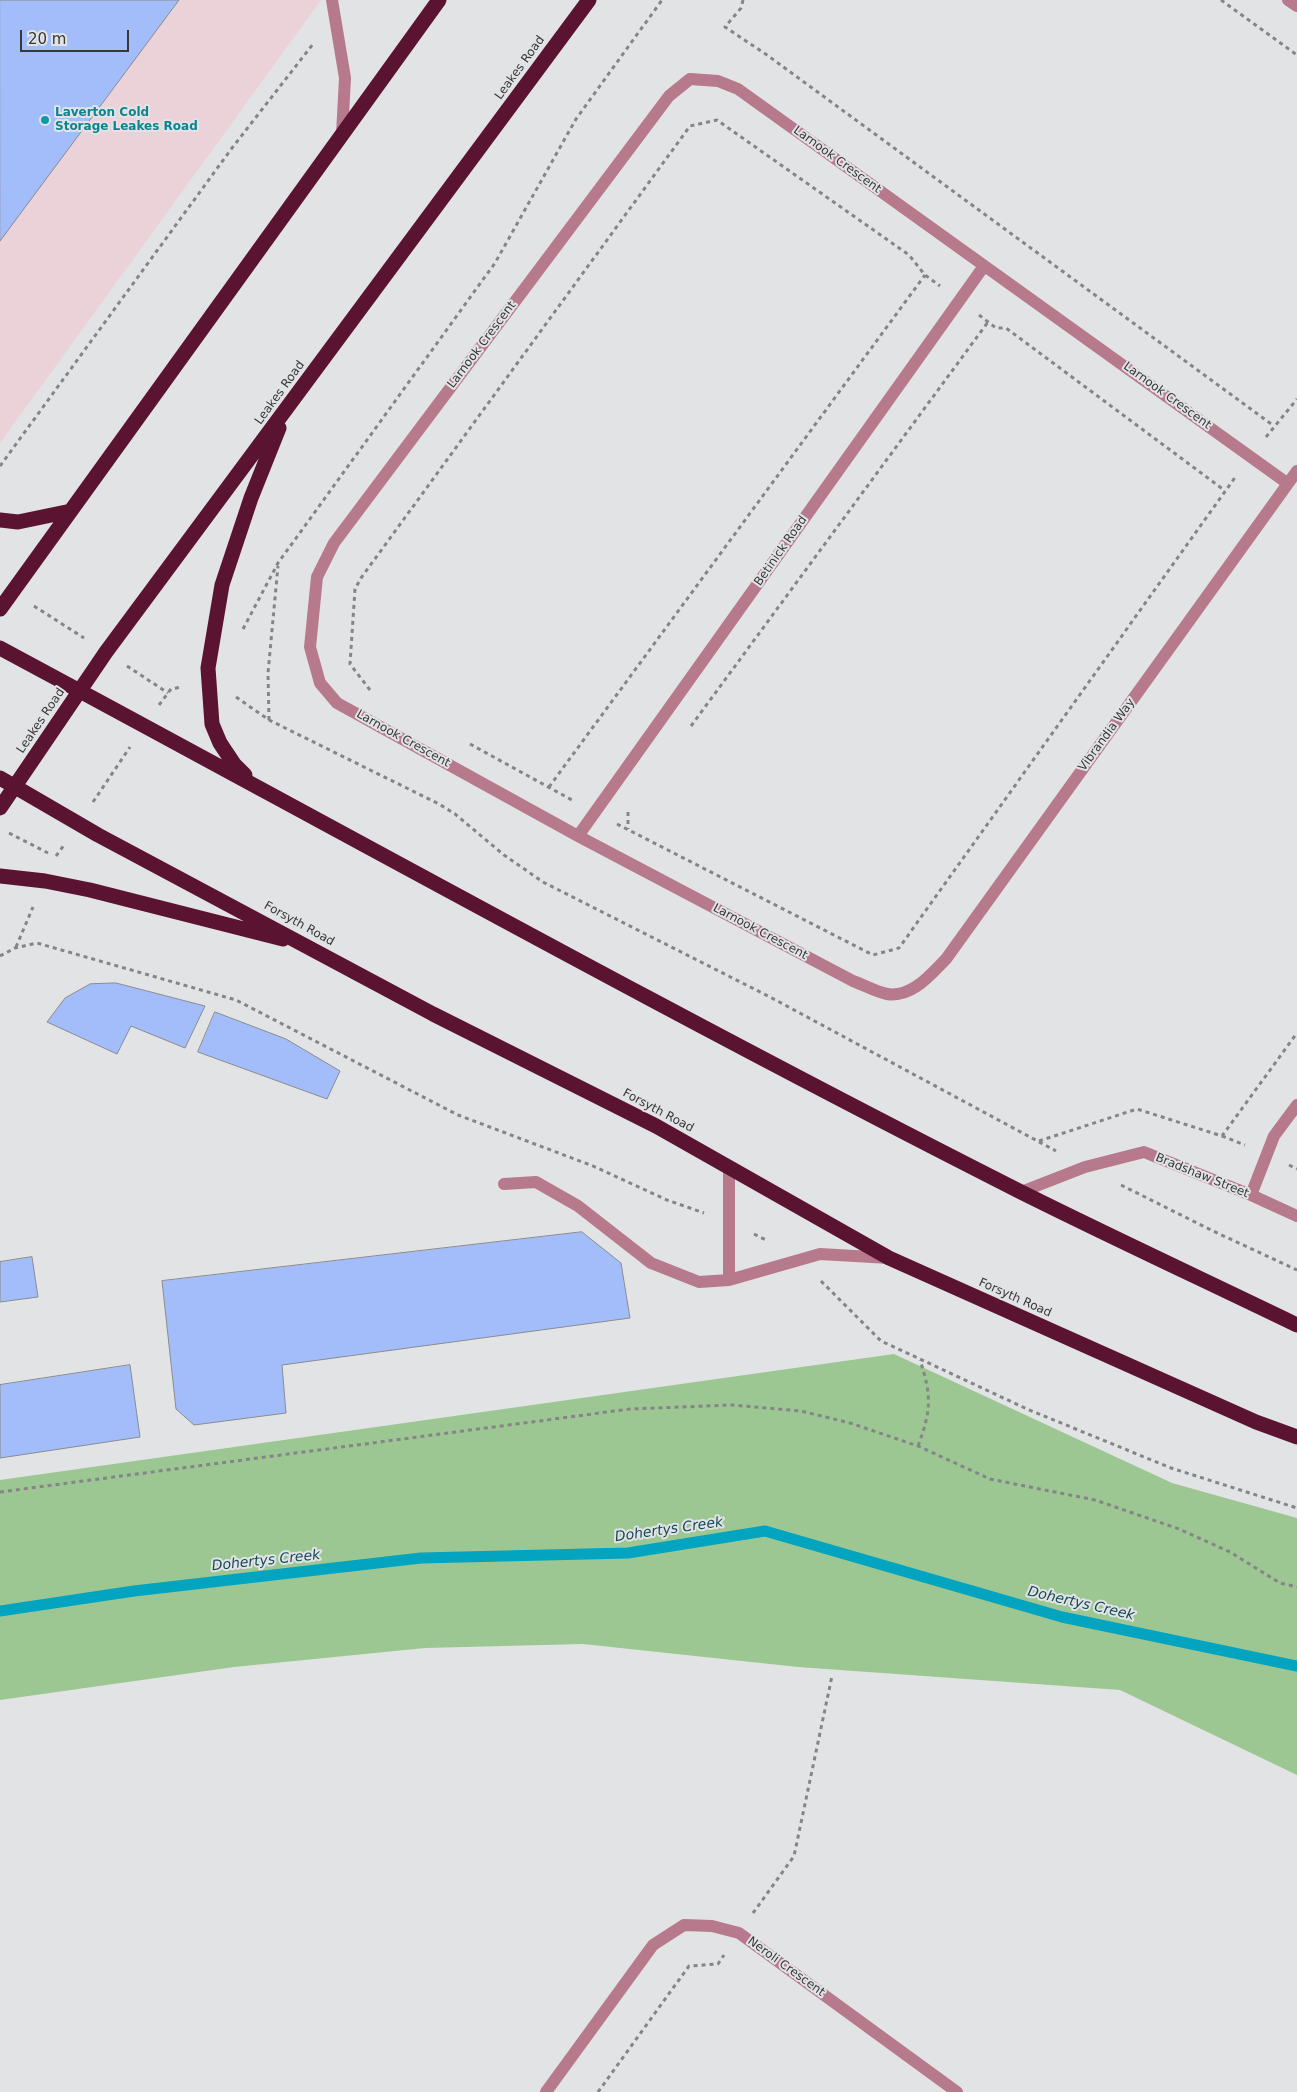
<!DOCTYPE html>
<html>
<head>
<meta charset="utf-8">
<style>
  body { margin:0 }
  #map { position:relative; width:1297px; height:2092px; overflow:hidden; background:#e2e3e5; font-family:"DejaVu Sans",sans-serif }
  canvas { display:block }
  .scale { position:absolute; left:20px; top:30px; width:109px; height:22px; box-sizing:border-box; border:2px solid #383839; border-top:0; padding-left:6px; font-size:15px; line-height:18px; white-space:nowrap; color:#383839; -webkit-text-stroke:4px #e2e3e5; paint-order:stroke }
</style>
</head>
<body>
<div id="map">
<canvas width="1297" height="2092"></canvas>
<div class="scale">20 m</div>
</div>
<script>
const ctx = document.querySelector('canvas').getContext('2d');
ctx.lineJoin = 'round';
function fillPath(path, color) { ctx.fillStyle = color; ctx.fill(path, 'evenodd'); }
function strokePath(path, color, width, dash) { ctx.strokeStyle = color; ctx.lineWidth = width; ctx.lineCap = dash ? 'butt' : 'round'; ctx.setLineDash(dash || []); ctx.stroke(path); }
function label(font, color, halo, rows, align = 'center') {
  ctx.font = font + ' "DejaVu Sans",sans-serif'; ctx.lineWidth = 4; ctx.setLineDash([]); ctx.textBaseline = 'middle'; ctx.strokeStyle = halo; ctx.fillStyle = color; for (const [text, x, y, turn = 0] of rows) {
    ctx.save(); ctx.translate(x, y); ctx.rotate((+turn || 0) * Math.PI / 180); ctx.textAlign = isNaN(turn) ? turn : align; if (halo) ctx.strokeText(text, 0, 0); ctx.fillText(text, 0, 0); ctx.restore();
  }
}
fillPath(new Path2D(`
  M0,0H321L0,443Z`), '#ebd1d8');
fillPath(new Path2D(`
  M894,1354L1172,1483L1297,1518V1775L1120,1690L798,1667L583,1644L425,1648L234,1667L0,1700V1480Z`), '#9cc793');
strokePath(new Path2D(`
  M0,1611L134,1591L421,1558L628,1553L765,1531L1062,1617L1297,1666`), '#03a4bf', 11);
const building = new Path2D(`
  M0,0H179L0,241Z
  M116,983L205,1006L185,1048L131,1026L117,1054L47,1022L65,998L90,984Z
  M215,1012L286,1039L340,1071L327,1099L198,1052Z
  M582,1232L621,1263L630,1318L282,1365L286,1413L194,1425L176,1409L162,1281Z
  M32,1257L38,1297L0,1302V1262Z
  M130,1365L140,1437L0,1458V1385Z`);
fillPath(building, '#a3bdfb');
strokePath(building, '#8a8b8d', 1);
strokePath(new Path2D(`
  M743,0L741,8L725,27L767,55L1274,426
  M1221,0L1297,55
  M979,315L996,328H1006L1224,490
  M1266,437L1297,399
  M0,466L232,148L313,44
  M34,606L84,638
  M243,629L278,563L495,263L576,119L662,0
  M127,666L168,693
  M370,690L350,664L355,589L361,578L690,126L717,120L909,255L925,275L940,286
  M236,697L269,720L439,804L455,814L504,855L543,882L770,997L1056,1151
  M159,705L171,689L182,687
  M269,720L268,673L278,566
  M691,726L988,322
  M470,744L572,800
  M549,787L925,275
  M93,802L130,747
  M628,812V829
  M617,824L873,955L899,948L1236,476
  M9,833L48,853
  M56,856L64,845
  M16,947L33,907
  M0,956L15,948L37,943L236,1000L458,1115L593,1166L667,1200L704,1213
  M1222,1136L1245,1145
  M1039,1141L1137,1109L1222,1136L1297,1033
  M1289,1165L1297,1169
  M1121,1185L1213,1231L1297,1270
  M754,1234L768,1241
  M821,1281L881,1341L920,1359L1027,1409L1171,1468L1297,1508
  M918,1446C931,1411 932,1396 920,1360
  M0,1492L630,1409L732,1405L801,1411L850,1423L918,1446L990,1479L1095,1500L1179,1529L1230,1552L1280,1583L1297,1587
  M753,1913L794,1856L832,1676
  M598,2092L689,1966L718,1964L724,1955`), '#858587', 3, [4, 4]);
strokePath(new Path2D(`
  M332,0L345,78L342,134
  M1288,0L1297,6
  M1287,483L738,89L718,81L690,79L669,96L334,543L317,577L310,647L320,683L337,703L578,836L853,981C864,985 876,992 887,994C912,998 930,975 946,959L1297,471
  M578,836L984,266
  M504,1184L536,1182L578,1206L651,1263L699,1282L729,1280L820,1254L889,1258
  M1021,1192L1085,1167L1144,1152L1251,1195L1297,1216
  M1251,1195L1274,1136L1297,1105
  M729,1280V1167
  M546,2092L653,1945L684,1925L712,1926L739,1933L957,2092`), '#b77a8d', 12);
strokePath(new Path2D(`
  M0,520L18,522L71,511
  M0,609L439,0
  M0,648C339,830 675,1017 1019,1191C1111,1237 1204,1280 1297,1325
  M245,775L234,764L220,743L212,724L208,668L222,585L251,498L279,428
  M0,778L98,835L433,1014L656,1126L889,1258L1256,1422L1297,1437
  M0,808L106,652L589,0
  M0,876L45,881L90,890L283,939`), '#5b1332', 15);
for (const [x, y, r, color] of [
  [45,120,5,"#0f9aa8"]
]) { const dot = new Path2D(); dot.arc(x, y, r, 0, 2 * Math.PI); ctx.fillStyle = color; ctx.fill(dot); strokePath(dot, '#e2e3e5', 2); }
label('12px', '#383839', '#e2e3e5', [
  ["Leakes Road",520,68,-54],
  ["Larnook Crescent",837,160,36],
  ["Larnook Crescent",482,345,-53],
  ["Leakes Road",280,393,-54],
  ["Larnook Crescent",1167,396,36],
  ["Betinick Road",781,551,-55],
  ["Leakes Road",41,721,-56],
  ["Vibrandia Way",1107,735,-54],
  ["Larnook Crescent",403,739,29],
  ["Forsyth Road",299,924,29],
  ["Larnook Crescent",760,932,28],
  ["Forsyth Road",658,1111,28],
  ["Bradshaw Street",1202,1176,22],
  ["Forsyth Road",1015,1298,24],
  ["Neroli Crescent",786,1967,36]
]);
label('bold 12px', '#0d838f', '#e2e3e5', [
  ["Laverton Cold",55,113],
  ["Storage Leakes Road",55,127]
], 'left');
label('italic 14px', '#134a56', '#e2e3e5', [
  ["Dohertys Creek",669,1530,-8],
  ["Dohertys Creek",266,1561,-6],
  ["Dohertys Creek",1081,1604,13]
]);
</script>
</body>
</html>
